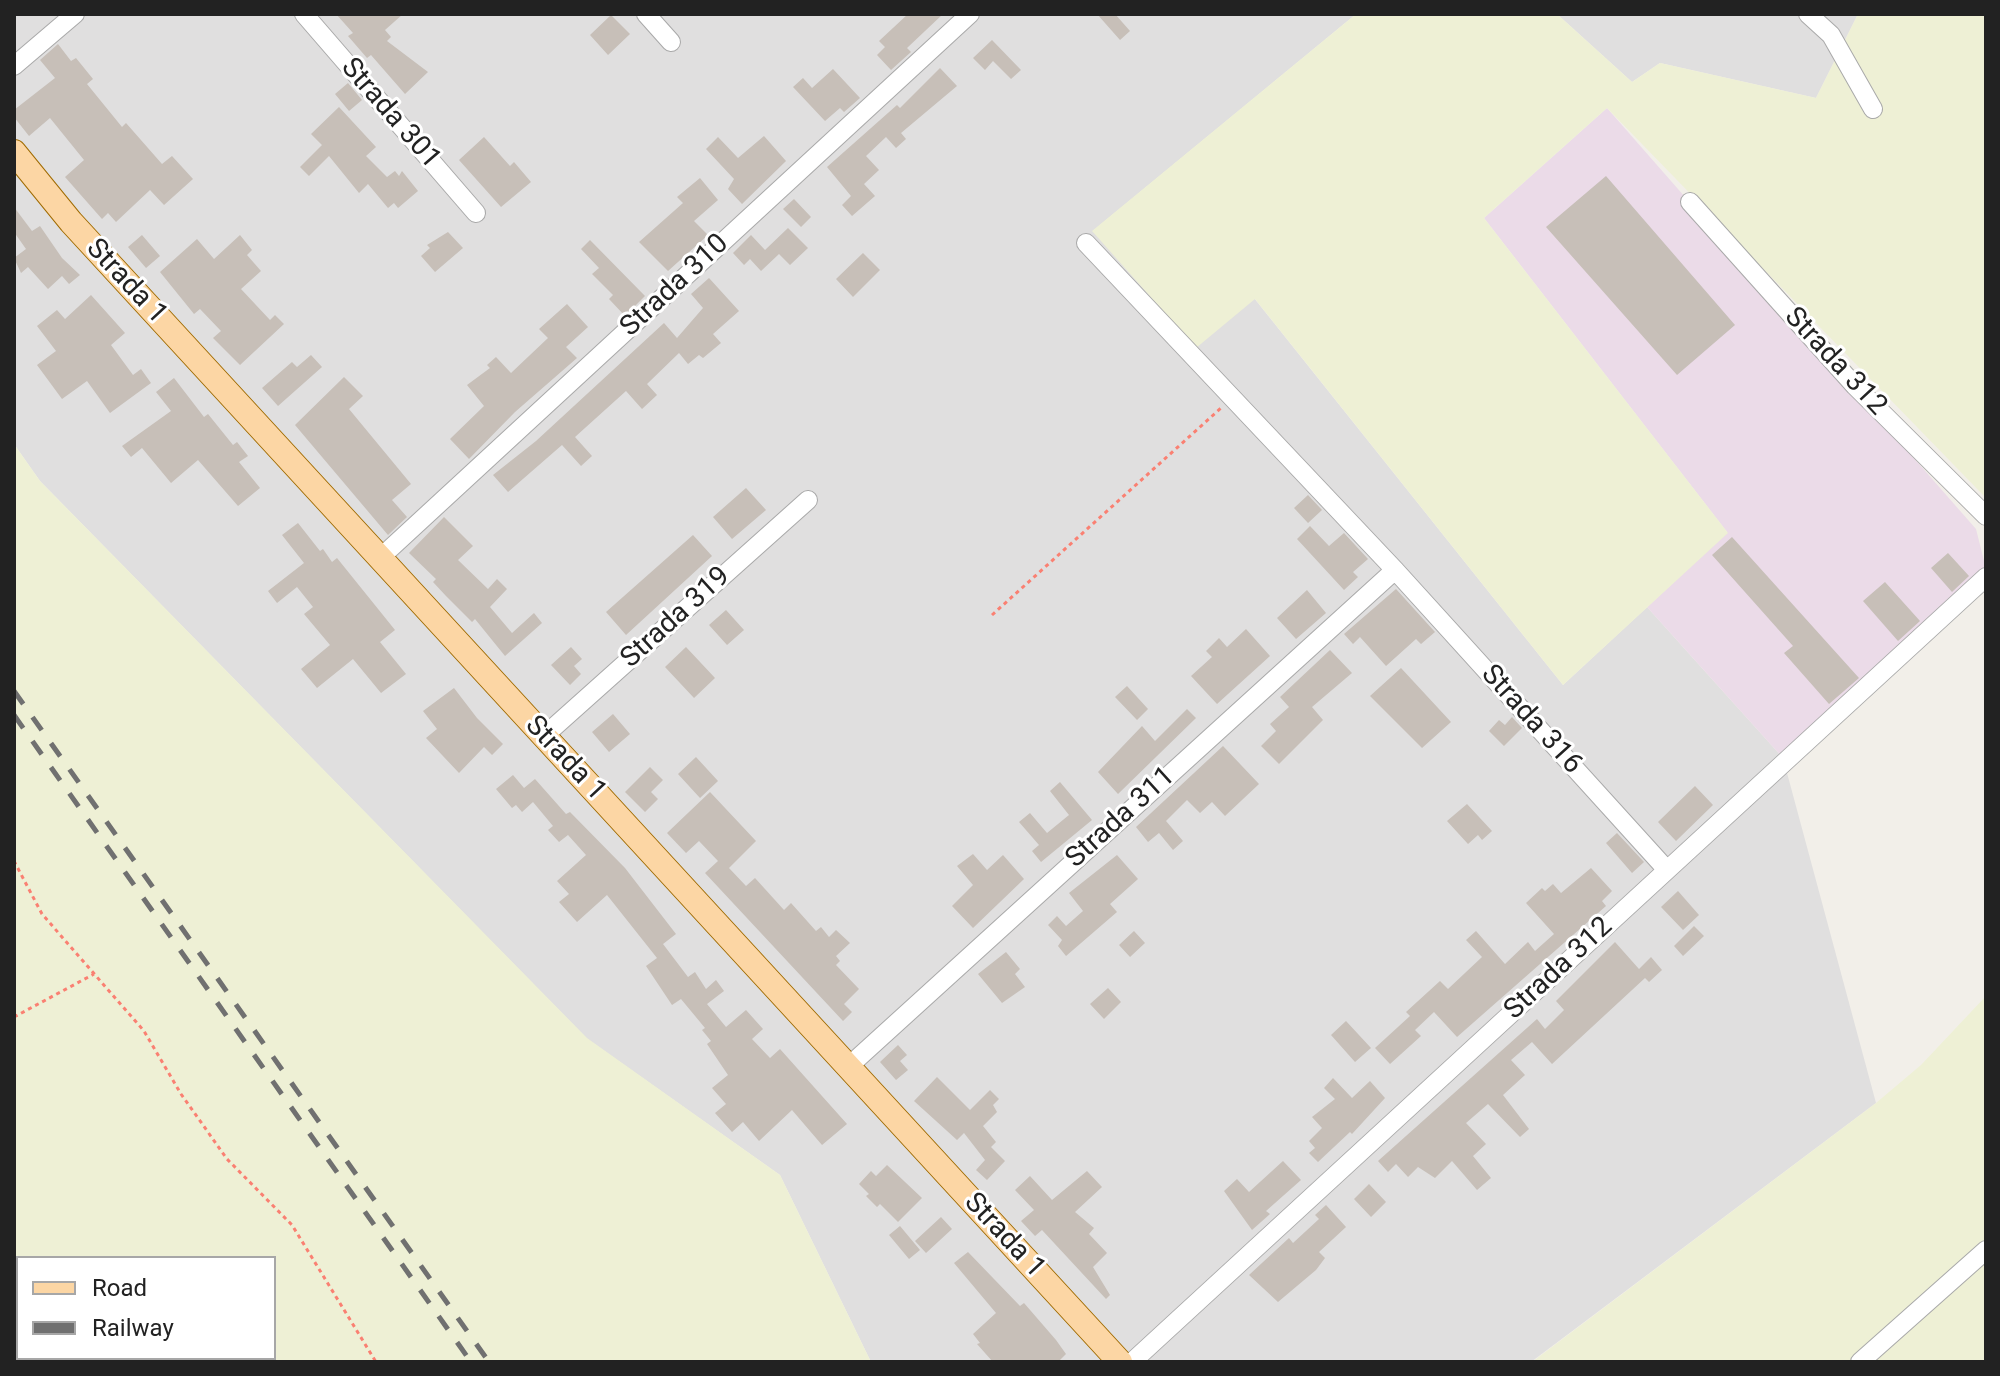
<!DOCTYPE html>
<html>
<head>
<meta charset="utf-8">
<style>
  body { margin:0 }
  #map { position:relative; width:2000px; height:1376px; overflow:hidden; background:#f2efe9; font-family:Roboto,sans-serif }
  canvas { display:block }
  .frame { position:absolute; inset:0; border:16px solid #222; pointer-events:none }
  .legend { position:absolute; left:16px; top:1256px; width:260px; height:104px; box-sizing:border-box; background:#fff; border:2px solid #a7a7a7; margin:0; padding:10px 14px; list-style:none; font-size:24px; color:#222 }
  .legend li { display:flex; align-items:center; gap:16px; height:40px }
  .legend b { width:40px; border:2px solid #a7a7a7 }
</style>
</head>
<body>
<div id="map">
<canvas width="2000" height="1376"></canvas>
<div class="frame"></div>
<ul class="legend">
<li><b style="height:10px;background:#fcd6a4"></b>Road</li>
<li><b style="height:10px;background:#707070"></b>Railway</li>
</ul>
</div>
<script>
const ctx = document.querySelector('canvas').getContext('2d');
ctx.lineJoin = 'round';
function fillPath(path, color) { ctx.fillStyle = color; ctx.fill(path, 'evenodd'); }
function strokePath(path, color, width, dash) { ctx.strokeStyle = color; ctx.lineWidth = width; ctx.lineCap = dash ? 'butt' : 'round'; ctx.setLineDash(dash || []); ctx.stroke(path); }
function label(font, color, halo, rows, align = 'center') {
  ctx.font = font + ' Roboto,sans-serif'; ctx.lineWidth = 6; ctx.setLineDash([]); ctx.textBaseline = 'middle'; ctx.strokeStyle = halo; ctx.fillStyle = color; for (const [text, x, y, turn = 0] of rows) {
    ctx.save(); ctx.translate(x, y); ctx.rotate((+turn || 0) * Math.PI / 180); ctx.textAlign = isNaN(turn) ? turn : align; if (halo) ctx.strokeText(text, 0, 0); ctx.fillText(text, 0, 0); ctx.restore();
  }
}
fillPath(new Path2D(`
  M14,14H1356L1093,231L1254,298L1563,685L1647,607L1783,758L1876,1103L1531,1362H871L780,1175L587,1039L40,481L14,444Z
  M1557,14H1858L1816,98L1660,63L1632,82Z`), '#e0dfdf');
fillPath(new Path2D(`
  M1607,108L1976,529L1986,569L1783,758L1647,607L1727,532L1484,218Z`), '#ebdbe8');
fillPath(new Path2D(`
  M1356,14H1557L1632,82L1660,63L1816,98L1858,14H1986V498L1607,108L1484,218L1728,533L1563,685L1255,299L1196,348L1092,231Z
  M14,444L40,481L587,1038L780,1175L871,1362H14ZM18,1258H274V1358H18Z
  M1986,996V1362H1532L1876,1103L1921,1065Z`), '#eef0d5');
fillPath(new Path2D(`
  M336,14H403L385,30L391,37L387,41L428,72L405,94L371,55L367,58L348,36L353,33Z
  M908,14H943L907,48L911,52L891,70L877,55L885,47L879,41Z
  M1097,14H1115L1130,31L1120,40Z
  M611,15L630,34L608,55L590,35Z
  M992,40L1021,70L1011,79L993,61L985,70L973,58Z
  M58,44L71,61L76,58L93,79L87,84L122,127L126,123L162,164L172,156L193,179L164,205L150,190L116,222L108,213L102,219L65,177L84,160L50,118L29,136L14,117V110L55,78L40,60Z
  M940,68L957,86L901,133L906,139L896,148L886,137L866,156L879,170L864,184L875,196L852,216L842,205L851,196L827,167L897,105L900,108Z
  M833,69L860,98L844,112L840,108L825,121L793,87L803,78L812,88Z
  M348,83L362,100L349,111L335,94Z
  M339,107L376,147L366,156L387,177L395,171L399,176L402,171L418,191L398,208L394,203L388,208L368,184L359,193L329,156L309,176L300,167L322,145L311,134Z
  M764,136L786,161L742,204L728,189L734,179L706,149L718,137L738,158Z
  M484,137L510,166L514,162L531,182L501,207L459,160Z
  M1606,176L1735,325L1677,375L1546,227Z
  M700,178L718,200L694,221L708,235L668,271L639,242L683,203L677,197Z
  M794,199L811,217L801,227L783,209Z
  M14,207L32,231L40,226L62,258L80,275L69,284L62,276L48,289L28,267L21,273L14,258L26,249L14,232Z
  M788,228L808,248L790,265L779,254L761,271L750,259L744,265L733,253L751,235L765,250Z
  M448,232L463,248L435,272L421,256L430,248L427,245Z
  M142,235L160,256L146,268L128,247Z
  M240,235L252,250L247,255L261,271L241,289L270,320L275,315L284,324L240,365L213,338L221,331L200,309L194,314L160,272L197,239L214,259Z
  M590,240L645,296L625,316L609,299L613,295L592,274L599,268L581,249Z
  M863,253L880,270L853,297L836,279Z
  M709,278L739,311L713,334L721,343L703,358L699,355L688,364L679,353L647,384L657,395L642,409L626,391L575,437L592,456L581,466L562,445L508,492L493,475L536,441L664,323L677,338L703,308L691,294Z
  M91,295L125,333L111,345L133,375L141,369L151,383L110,413L87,381L62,399L37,365L56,351L37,326L57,310L65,319Z
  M567,304L588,327L566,347L577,358L515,412L469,459L450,439L484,406L467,385L490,368L487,365L496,357L511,373L548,338L539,329Z
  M311,355L322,367L278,406L262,388L292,362L297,367Z
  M344,377L363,396L349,409L411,484L392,500L407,517L388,535L295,425Z
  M174,378L204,417L208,414L233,445L237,442L248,456L239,462L260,488L238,506L198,460L171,483L142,448L131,457L122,446L171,411L156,392Z
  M746,488L766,510L732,539L713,517Z
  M1308,495L1322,510L1308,523L1294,508Z
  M444,517L473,546L458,560L488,589L497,579L507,589L490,607L512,633L534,613L542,623L505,656L475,619L472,622L446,596L433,582L436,579L409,553Z
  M298,523L320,551L323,549L332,562L337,558L395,630L380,642L406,674L381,693L353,659L317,688L301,669L330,645L304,614L313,607L297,587L277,603L268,591L304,563L282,535Z
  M1310,526L1329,546L1344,533L1368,559L1353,572L1358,577L1344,590L1297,539Z
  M693,535L712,556L626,635L606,612Z
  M1732,537L1859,678L1829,704L1784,653L1793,646L1712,555Z
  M1948,553L1969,576L1952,592L1931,568Z
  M1885,582L1920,621L1898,641L1863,601Z
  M1396,589L1435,632L1421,644L1416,639L1386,666L1360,637L1353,644L1344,634Z
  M1307,590L1326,613L1296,639L1277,618Z
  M726,610L744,630L727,645L709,625Z
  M1246,629L1270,656L1217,704L1191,676L1212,657L1206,651L1219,638L1227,647Z
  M571,647L582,659L574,666L581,674L570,685L551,665Z
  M686,647L715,678L694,698L665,667Z
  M1330,650L1352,673L1312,707L1323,720L1279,764L1261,746L1276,731L1270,724L1289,707L1280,697Z
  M1401,668L1451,722L1422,748L1370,696Z
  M1127,686L1148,709L1137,720L1115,697Z
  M454,688L477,718L503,744L492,755L484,747L459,773L426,738L437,729L423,711Z
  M1187,709L1196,718L1118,794L1098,772L1142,726L1155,741Z
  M613,714L630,734L609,752L592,732Z
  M1512,717L1522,728L1504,746L1489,731L1499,720L1505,725Z
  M1223,746L1259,784L1225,816L1212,802L1200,813L1187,800L1166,821L1183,841L1173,850L1159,833L1148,842L1136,827Z
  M696,757L718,781L700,798L678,774Z
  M650,767L663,780L651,792L658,799L645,812L625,792Z
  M513,775L524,788L535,779L566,814L570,812L625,868L676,934L663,944L688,977L695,972L706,989L716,980L724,991L707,1004L726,1027L746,1010L763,1029L752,1039L770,1058L780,1049L847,1124L822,1145L792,1110L759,1141L743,1122L732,1132L715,1113L726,1104L712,1088L728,1075L707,1044L711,1041L702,1030L705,1028L681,999L672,1005L646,966L657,958L607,895L577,922L559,902L569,894L557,881L586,855L568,835L559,842L548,830L553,826L533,802L522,812L516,805L512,808L496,789Z
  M1060,782L1092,820L1041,862L1032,851L1039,845L1019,822L1030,813L1047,833L1069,815L1050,791Z
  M1695,786L1713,805L1676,841L1658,822Z
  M710,792L756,841L729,868L746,886L755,878L784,910L791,903L816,931L821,927L829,937L836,930L850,943L836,956L840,961L836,965L859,989L844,1004L852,1012L843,1021L705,873L718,861L699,841L686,853L667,833Z
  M1467,804L1492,831L1482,840L1478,835L1468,844L1447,821Z
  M1617,833L1644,862L1632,873L1606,843Z
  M973,854L987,870L1003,855L1024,879L973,928L952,906L973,885L957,866Z
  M1117,855L1138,879L1110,904L1117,912L1066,956L1058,946L1062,940L1048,925L1057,916L1066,926L1083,911L1069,893Z
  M1591,868L1612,891L1602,901L1606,906L1457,1037L1434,1012L1415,1030L1421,1036L1390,1064L1375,1048L1410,1016L1406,1012L1440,981L1448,989L1482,957L1466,940L1476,931L1505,964L1528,942L1535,951L1554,934L1526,903L1542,888L1545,891L1553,884L1561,893Z
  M1678,891L1699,915L1683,930L1661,907Z
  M1694,926L1704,936L1683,956L1674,946Z
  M1134,931L1145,943L1130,957L1119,945Z
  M1615,942L1639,969L1651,957L1662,970L1649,982L1645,978L1552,1064L1532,1042L1511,1060L1525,1075L1503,1095L1529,1129L1520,1137L1488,1104L1466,1123L1486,1144L1473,1156L1491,1178L1477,1190L1452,1161L1435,1178L1418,1167L1408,1177L1396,1164L1388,1172L1378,1161L1537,1019L1545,1029L1564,1010L1556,1001Z
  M1006,952L1020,969L1015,974L1025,987L1002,1003L978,974Z
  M1108,988L1121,1002L1104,1019L1090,1004Z
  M1346,1021L1371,1048L1355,1062L1331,1035Z
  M898,1045L907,1055L900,1061L908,1070L896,1080L880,1062Z
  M937,1077L970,1110L990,1090L999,1099L993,1105L997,1112L983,1126L996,1142L991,1147L1005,1161L987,1180L976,1170L985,1160L964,1133L957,1140L914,1101Z
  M1333,1078L1352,1098L1370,1081L1385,1098L1352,1134L1350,1132L1318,1162L1309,1153L1315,1148L1309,1141L1322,1128L1312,1117L1335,1099L1324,1088Z
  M1283,1161L1301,1180L1266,1211L1270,1214L1252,1230L1224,1191L1237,1179L1249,1192Z
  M887,1165L922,1198L898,1222L880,1204L877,1207L866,1196L869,1194L859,1184L871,1171L876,1176Z
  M1087,1171L1102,1187L1075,1212L1094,1228L1089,1234L1107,1253L1093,1267L1110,1295L1106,1299L1042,1230L1035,1236L1021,1221L1034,1210L1015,1190L1030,1176L1052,1200Z
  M1369,1184L1386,1202L1371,1217L1354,1199Z
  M1326,1205L1346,1227L1319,1252L1325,1258L1316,1270L1278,1302L1249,1275L1289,1238L1293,1243L1319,1219L1315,1215Z
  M941,1217L952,1229L926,1253L915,1241Z
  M900,1226L920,1250L909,1259L889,1235Z
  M968,1252L1020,1306L1024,1303L1056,1340L1066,1354L1058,1362H993L977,1344L980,1343L973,1334L996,1313L954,1263Z`), '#c7bfb8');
const minor = new Path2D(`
  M304,14L476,213
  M646,14L671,42
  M1808,14L1831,35L1873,109
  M14,66L75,14
  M1690,202L1855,386L1986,516
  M1086,243L1395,570L1667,870
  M380,558L970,14
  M544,736L808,500
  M848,1067L1395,570
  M1132,1362L1986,577
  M1860,1362L1986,1250`);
const major = new Path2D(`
  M14,152L71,222L1120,1362`);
strokePath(minor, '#a9a9a9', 20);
strokePath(major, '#a06b00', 26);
strokePath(new Path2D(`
  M992,615L1221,408
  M14,861L42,914L144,1031L181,1094L227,1159L292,1225L376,1362
  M14,1017L94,974`), '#fa8072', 3, [4, 4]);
strokePath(minor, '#fff', 18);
strokePath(major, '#fcd6a4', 24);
strokePath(new Path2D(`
  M14,691L489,1362
  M14,715L471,1362`), '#707070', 5, [16, 16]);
label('28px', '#222', '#fff', [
  ["Strada 301",390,114,49],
  ["Strada 1",126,282,47],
  ["Strada 310",675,286,-43],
  ["Strada 312",1835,362,47],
  ["Strada 319",676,618,-42],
  ["Strada 316",1531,720,48],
  ["Strada 1",565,759,47],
  ["Strada 311",1121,818,-42],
  ["Strada 312",1559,969,-43],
  ["Strada 1",1004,1236,47]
]);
</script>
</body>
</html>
